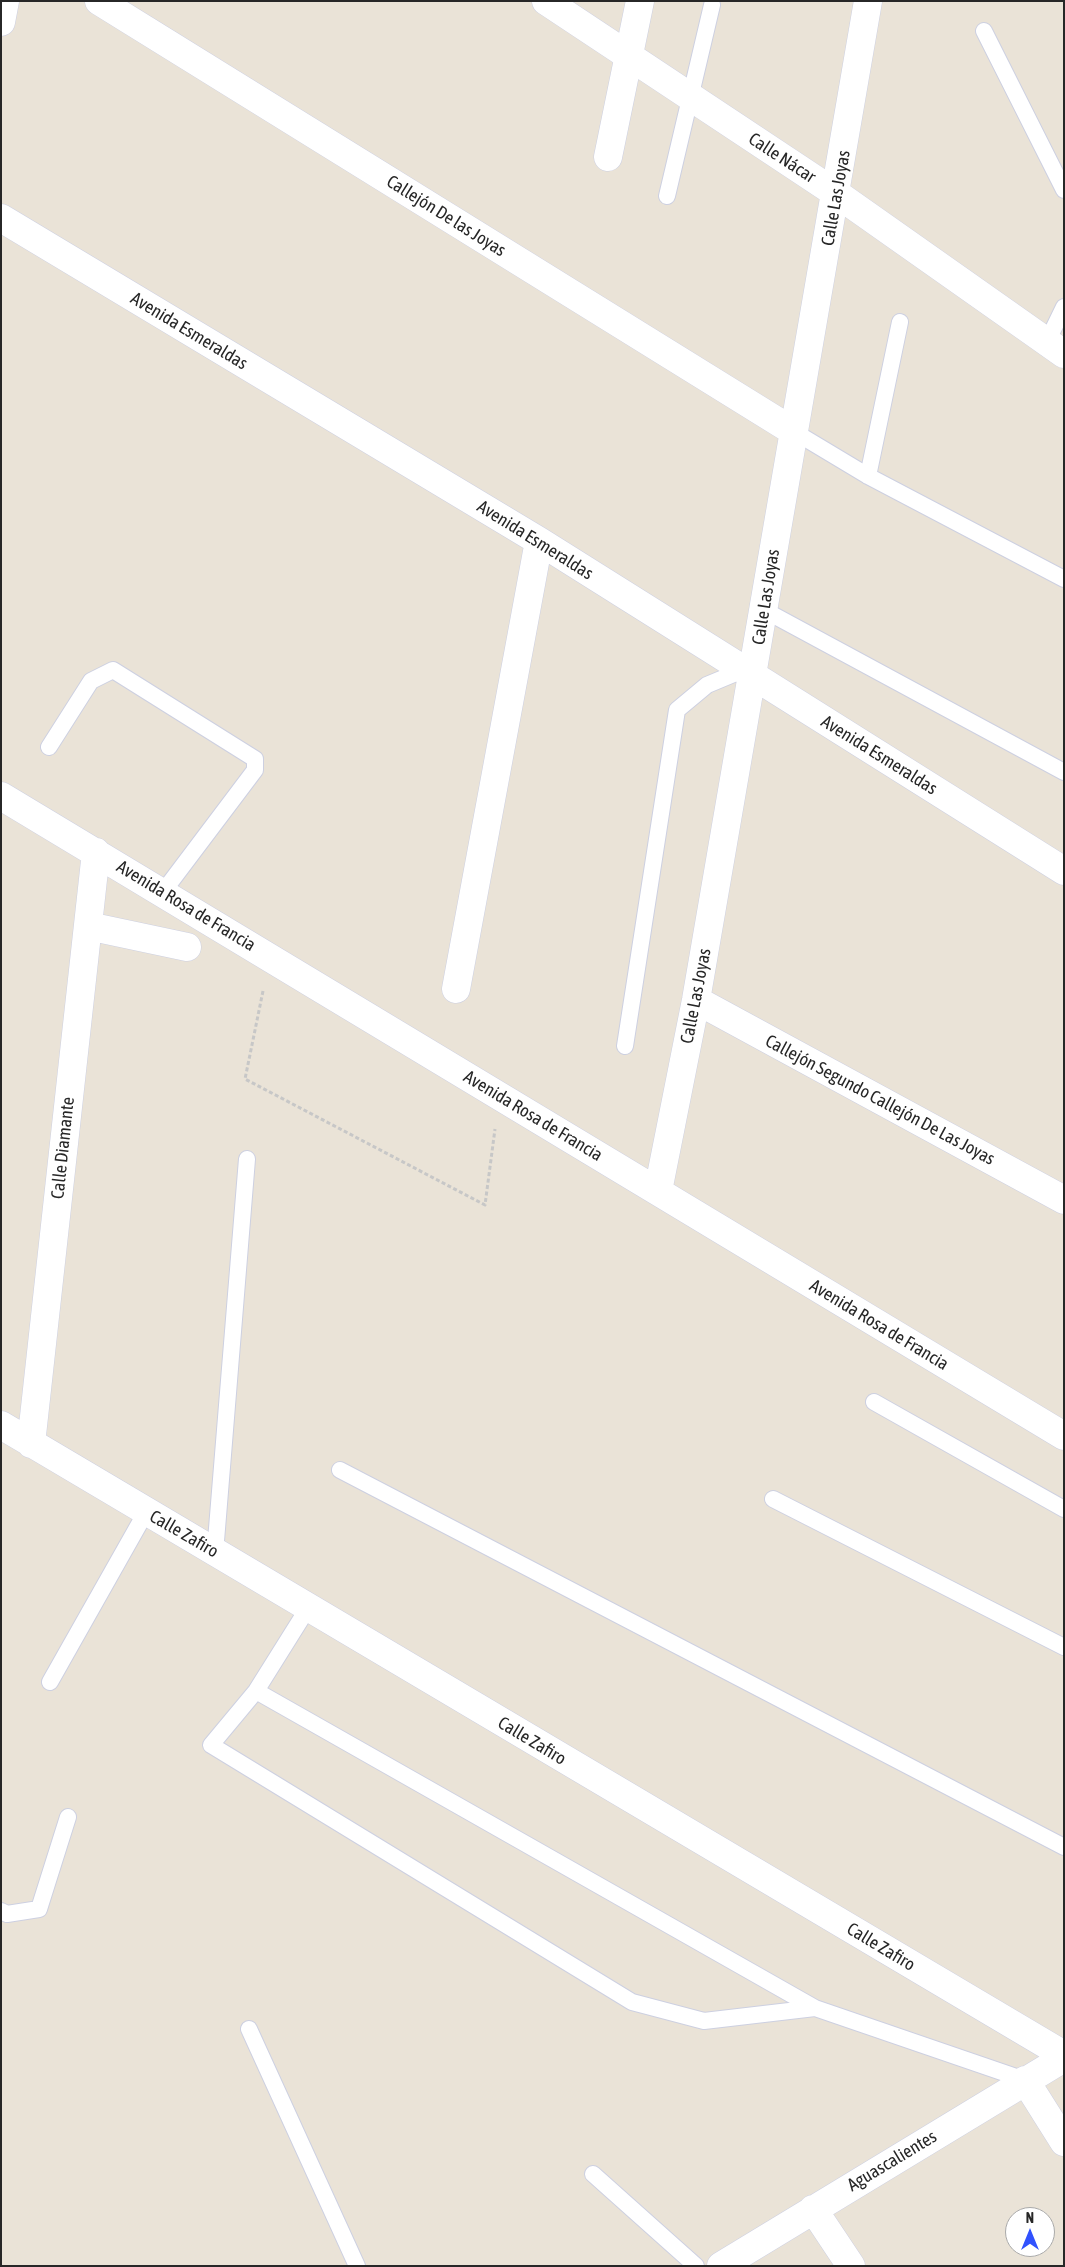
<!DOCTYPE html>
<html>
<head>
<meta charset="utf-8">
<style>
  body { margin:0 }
  #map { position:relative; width:1065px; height:2267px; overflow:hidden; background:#eae3d7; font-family:"Asap Condensed",sans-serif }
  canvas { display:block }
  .frame { position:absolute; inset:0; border:2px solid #272727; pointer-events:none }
  .north { position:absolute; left:1005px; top:2207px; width:50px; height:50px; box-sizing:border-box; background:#fff; border:1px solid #a9a9a9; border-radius:50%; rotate:0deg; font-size:14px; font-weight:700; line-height:20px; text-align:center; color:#272727 }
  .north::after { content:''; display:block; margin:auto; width:18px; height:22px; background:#3152fe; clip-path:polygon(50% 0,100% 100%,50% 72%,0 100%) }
</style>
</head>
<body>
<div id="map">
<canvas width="1065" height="2267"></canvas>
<div class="frame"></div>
<div class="north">N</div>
</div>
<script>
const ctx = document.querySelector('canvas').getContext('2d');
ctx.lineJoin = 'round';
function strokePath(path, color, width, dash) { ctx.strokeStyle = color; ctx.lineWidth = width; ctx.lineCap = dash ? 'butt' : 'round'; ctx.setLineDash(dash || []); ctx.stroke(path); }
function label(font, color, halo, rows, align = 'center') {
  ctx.font = font + ' "Asap Condensed",sans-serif'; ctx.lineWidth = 5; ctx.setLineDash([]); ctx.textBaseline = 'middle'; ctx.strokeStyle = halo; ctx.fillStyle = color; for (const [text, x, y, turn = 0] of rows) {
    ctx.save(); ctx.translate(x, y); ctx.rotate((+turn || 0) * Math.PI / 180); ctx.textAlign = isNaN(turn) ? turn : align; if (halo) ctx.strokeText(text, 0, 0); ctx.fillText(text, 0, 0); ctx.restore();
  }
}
const lane = new Path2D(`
  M984,31L1064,190
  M667,196L712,5
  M1047,342L1064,307
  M793,431L868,476L1064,579
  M868,476L900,322
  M764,610L1064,772
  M49,747L91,681L113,670L255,759V770L163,892
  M625,1046L677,710L707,685L743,670
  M874,1402L1064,1509
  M340,1470L1064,1847
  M773,1499L1064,1647
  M215,1553L247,1159
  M308,1608L256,1691L815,2008L1025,2080
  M50,1682L146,1512
  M256,1691L211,1745L632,2002L704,2021L815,2008
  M1,1911L7,1914L39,1909L68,1817
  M249,2029L357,2266
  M593,2174L696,2266`);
const street = new Path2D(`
  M99,1L793,431
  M546,1L837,194L1064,354
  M1,22L5,1
  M608,157L640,1
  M1,218L539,541L1064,871
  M1,796L1064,1436
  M88,926L187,947
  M456,989L539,541
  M696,1000L1064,1200
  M658,1191L696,1000L868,1
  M1,1425L1064,2055
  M31,1444L96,852
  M1025,2080L1064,2142
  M813,2209L851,2266
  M721,2266L1064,2058`);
strokePath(lane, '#cdd0e1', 18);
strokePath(street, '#cdd0e1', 29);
strokePath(new Path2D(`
  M263,991L245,1079L485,1205L495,1129`), '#c7c7c7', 3, [4, 2.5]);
strokePath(lane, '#fff', 16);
strokePath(street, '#fff', 28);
label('18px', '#272727', '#fff', [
  ["Calle Nácar",782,158,33],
  ["Calle Las Joyas",836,198,-80],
  ["Callejón De las Joyas",446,216,32],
  ["Avenida Esmeraldas",189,331,31],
  ["Avenida Esmeraldas",535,540,32],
  ["Calle Las Joyas",766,597,-81],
  ["Avenida Esmeraldas",879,755,32],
  ["Avenida Rosa de Francia",186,906,31],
  ["Calle Las Joyas",696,996,-79],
  ["Callejón Segundo Callejón De Las Joyas",880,1100,28],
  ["Avenida Rosa de Francia",533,1116,31],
  ["Calle Diamante",63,1148,-84],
  ["Avenida Rosa de Francia",879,1325,31],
  ["Calle Zafiro",184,1534,30],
  ["Calle Zafiro",532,1741,31],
  ["Calle Zafiro",881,1947,31],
  ["Aguascalientes",892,2161,-31]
]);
</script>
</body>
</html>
